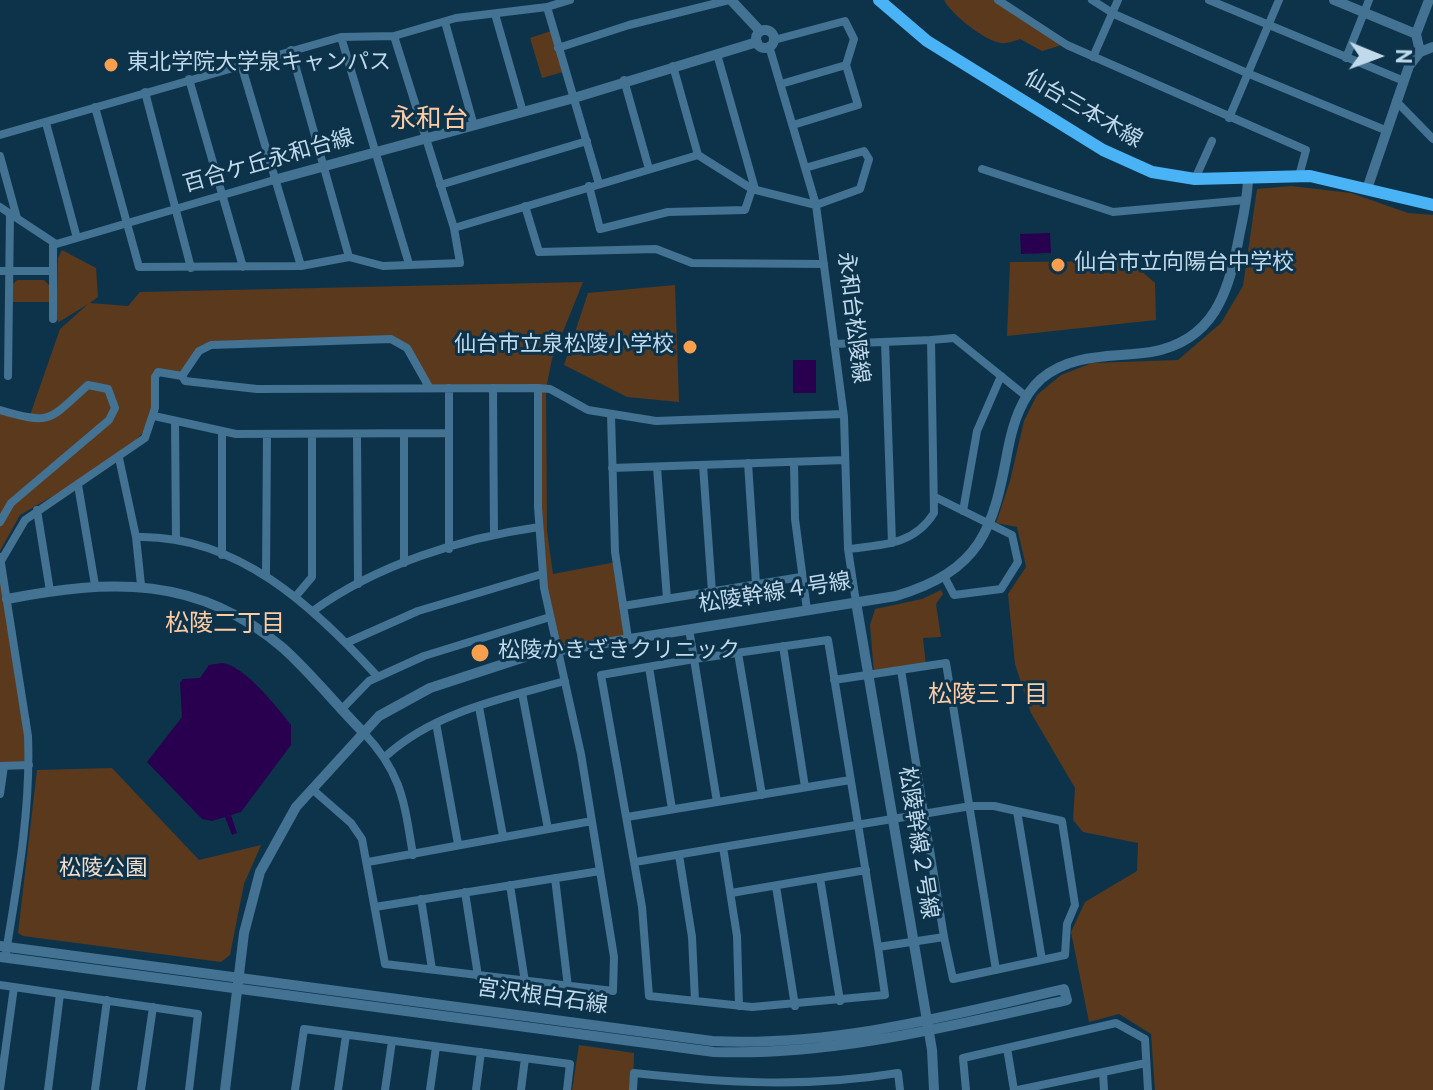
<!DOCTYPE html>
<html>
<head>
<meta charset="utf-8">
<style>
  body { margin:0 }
  #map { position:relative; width:1433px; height:1090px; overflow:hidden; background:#0d334b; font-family:Overpass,sans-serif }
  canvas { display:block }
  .north { position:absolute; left:1337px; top:16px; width:80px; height:80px; -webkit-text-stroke:6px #0d334b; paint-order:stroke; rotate:91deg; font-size:22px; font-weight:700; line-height:32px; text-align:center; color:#c0d9eb }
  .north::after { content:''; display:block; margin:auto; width:28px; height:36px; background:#c0d9eb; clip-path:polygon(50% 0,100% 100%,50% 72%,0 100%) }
</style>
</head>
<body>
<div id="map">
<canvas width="1433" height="1090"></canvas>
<div class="north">N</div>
</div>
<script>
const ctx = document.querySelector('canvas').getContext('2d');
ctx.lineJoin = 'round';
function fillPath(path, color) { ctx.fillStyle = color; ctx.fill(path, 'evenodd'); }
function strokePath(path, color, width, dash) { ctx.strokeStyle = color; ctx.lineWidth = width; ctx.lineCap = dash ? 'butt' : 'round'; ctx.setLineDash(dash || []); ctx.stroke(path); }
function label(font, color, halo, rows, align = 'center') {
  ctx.font = font + ' Overpass,"Noto Sans JP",sans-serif'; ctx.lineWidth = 6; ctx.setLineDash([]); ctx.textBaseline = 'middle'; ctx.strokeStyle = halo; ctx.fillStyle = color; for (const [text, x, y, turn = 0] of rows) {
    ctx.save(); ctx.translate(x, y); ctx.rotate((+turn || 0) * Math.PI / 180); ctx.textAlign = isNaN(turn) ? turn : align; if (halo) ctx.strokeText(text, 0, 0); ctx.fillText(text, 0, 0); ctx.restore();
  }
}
fillPath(new Path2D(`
  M944,0H994L1062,45L1042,51L1020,39C1014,41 1007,44 1001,43C985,41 951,14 944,0Z
  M551,31L563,72L542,78L530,38Z
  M1291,186L1351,193L1408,213L1433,215V1090H1155L1151,1034L1119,1014L1089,1022L1071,932L1085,902L1137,871L1138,843L1083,832L1073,820L1075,788L1031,713L1015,664L1008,594L1026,567L1017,527L996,523L1010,481L1024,421L1037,395L1061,375L1092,363L1178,360L1221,323L1243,286L1257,189Z
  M62,250L96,268L98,297L90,303L128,306L140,292L583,282L552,359L546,389L547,531L553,574L616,562L628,638L558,650L544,588L538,389L429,387L407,348L391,339L203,344L182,376L158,372L152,423L119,458L20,515L0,551V410L29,418L60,329L88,304L59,322L56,319L58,258Z
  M1130,261L1155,283L1156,320L1007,336L1010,262Z
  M17,280H44L50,286V302H12V285Z
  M675,285L679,402L627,397L564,365L588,293Z
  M0,571L24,708L30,719L29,765L0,766Z
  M941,590L943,594L936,604L941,637L923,638L926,666L874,674L870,625L875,609L922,599Z
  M112,768L199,860L261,845L244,884L230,955L221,962L23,936L18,933L37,770Z
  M579,1045L634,1053L633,1090H572Z`), '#5a391d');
fillPath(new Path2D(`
  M1050,233L1051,253L1021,254L1020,234Z
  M793,360H816V393H793Z
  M222,663C243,664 278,708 291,725V745L241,812L231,815L237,833L232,835L225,817L212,821L202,819L147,762L182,717L180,683L183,679L200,678L209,665Z`), '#29004f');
strokePath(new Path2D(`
  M998,0L1067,45L1306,150L1299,176
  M1092,0L1114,14L1247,73L1385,130
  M1209,0L1404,81
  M547,7L599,184
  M495,14L523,112
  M445,22L474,126
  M341,37L409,264
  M774,40L845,21L854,39L846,65
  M769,46L816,205L844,417L848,549L856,602
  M558,48L629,25L729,0
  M291,50L349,257
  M717,54L755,189
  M1093,57L1118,0
  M1346,58L1369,0
  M241,64L301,266
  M673,66L698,155
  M189,79L243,267
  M624,80L649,169
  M781,84L846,65L858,105L793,125
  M145,92L191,268
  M1396,101L1433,139
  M95,107L139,267L301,266L349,257L383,266L460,263L454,228L394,36
  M1229,118L1279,0
  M46,123L77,238
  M0,135L341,37L394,36L456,18L547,7L570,0
  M0,156L17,218
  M982,169L1113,212L1246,200
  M1195,179L1212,141
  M440,185L587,141
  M589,186L600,229L668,212L745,210L752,189
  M525,206L539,252L656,249L692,263L824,264
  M0,207L56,244
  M454,228L698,155L752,189L816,205L860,189L869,159L864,151L805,168
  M0,271H53V245L274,180
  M53,319V271
  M931,340L954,338L1027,397
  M885,342L892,543
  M834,344L931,340L934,513C914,545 883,545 848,549
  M8,376L10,214
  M182,376L199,351L211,345L391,339L407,348L429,387
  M493,388L494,535
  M0,410C52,425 48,421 88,385L108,389L115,408L109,420L11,503L0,522
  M611,415L615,552L628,638
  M154,416L236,434L448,433
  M175,421L176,539
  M222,431V555
  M357,434L358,584
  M404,434V563
  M119,458L136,537L141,585
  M794,462L795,519L807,610
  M748,463L756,584
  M703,465L712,592
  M657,467L667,599
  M612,468L845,460
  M78,485L95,585
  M935,497L1012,535L1018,562L1001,589L954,595L944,576
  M37,510L50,591
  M963,511L977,431L1001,376
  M136,537C237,534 314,607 378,677
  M449,549V388
  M0,557L28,736C31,810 17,885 5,958
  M1,561L25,520L145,438L155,408V377L158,372L182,376L185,381L257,389L538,388L550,389L588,410L656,421L843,414
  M266,576L267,434
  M296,596L312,577V434
  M623,606L801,577
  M313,611C376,565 462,538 539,527
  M689,629L694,659L601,675L642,907L649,996L752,1007L885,995L878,947L944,937L953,979L1065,955L1067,924L1075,905L1062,821L994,806H971L723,847
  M346,643L418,611L542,574
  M783,646L805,787
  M738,653L762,795
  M649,667L672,809
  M901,670L944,937
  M834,680L946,663L996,970
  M522,693L548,829
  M479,707L503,836
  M341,710L369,681L424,656L550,617
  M436,723L458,844
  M363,732C402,773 404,801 413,855
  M386,756C434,712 504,698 565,681
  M0,766L29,765
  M312,789L351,823L362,839L385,964L613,991L614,957L581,754L544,588L538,507V388
  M0,794L4,766
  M717,802L850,780
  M1017,811L1042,960
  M627,817L717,802L694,659L828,640L878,947
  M679,855L692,937L695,1001
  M368,862L592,821
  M635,862L723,847L737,936L739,1006
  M555,878L568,987
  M820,878L840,1001
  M510,885L525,982
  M776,886L795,1006
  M465,892L478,976
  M731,893L866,870
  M421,899L432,969
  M375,907L600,871
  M0,985L198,1014L189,1090
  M1007,1048L1014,1090
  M1103,1072L1104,1090
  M0,1089L14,987
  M48,1090L60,994
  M95,1090L107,1000
  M141,1090L153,1007
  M295,1090L304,1029L570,1064L567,1090
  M338,1090L346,1035
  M385,1090L392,1041
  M430,1090L436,1047
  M476,1090L481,1052
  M521,1090L525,1058
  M633,1090L634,1073C726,1083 806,1088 898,1073L900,1090
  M966,1090L963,1058L1116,1023L1145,1039L1148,1090
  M1018,1090L1146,1063`), '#437292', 8);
strokePath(new Path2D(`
  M731,0L760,31
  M1334,0L1416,34
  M756 39a9 9 0 1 1 18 0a9 9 0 1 1-18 0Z
  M1420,52L1416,34L1429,0
  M274,180L574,98L757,42
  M1367,189L1409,66L1420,52L1433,47
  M7,599C110,579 198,575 283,648C312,674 336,705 363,732
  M856,602L932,1050L934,1090
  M0,946L712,1041C833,1047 948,1016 1064,989L1067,1000C950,1026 835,1056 714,1052L0,957
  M225,1090L244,933L260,872L296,807L379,716L430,688L531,655L896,596C981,570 993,531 1008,449C1013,424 1021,397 1041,379C1073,352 1113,358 1151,352C1214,341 1229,292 1239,237C1243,217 1248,197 1248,177`), '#437292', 10);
strokePath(new Path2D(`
  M879,0L927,41L1103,150L1152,172L1195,179L1310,176L1433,205`), '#49b3f5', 12);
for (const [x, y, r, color] of [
  [111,65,8,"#f99f4d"],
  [1058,265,8,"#f99f4d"],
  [690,347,8,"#f99f4d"],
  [480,653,10,"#f99f4d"]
]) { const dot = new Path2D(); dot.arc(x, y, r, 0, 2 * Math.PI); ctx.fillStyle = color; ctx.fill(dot); strokePath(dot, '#0d334b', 3); }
label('22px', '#c0d9eb', '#0d334b', [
  ["東北学院大学泉キャンパス",127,65],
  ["仙台市立向陽台中学校",1074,265],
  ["仙台市立泉松陵小学校",674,347,"right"],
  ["松陵かきざきクリニック",498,653]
], 'left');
label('22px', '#c0d9eb', '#0d334b', [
  ["仙台三本木線",1082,111,30],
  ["百合ケ丘永和台線",269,163,-16],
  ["永和台松陵線",851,318,83],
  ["松陵幹線４号線",775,595,-9],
  ["松陵幹線２号線",916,843,81],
  ["宮沢根白石線",542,999,8]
]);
label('22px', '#f6ddca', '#0d334b', [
  ["松陵公園",103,871]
]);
label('24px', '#ffcba2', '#0d334b', [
  ["松陵二丁目",225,626],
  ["松陵三丁目",988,697]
]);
label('26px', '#ffcba2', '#0d334b', [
  ["永和台",429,122]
]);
</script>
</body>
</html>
